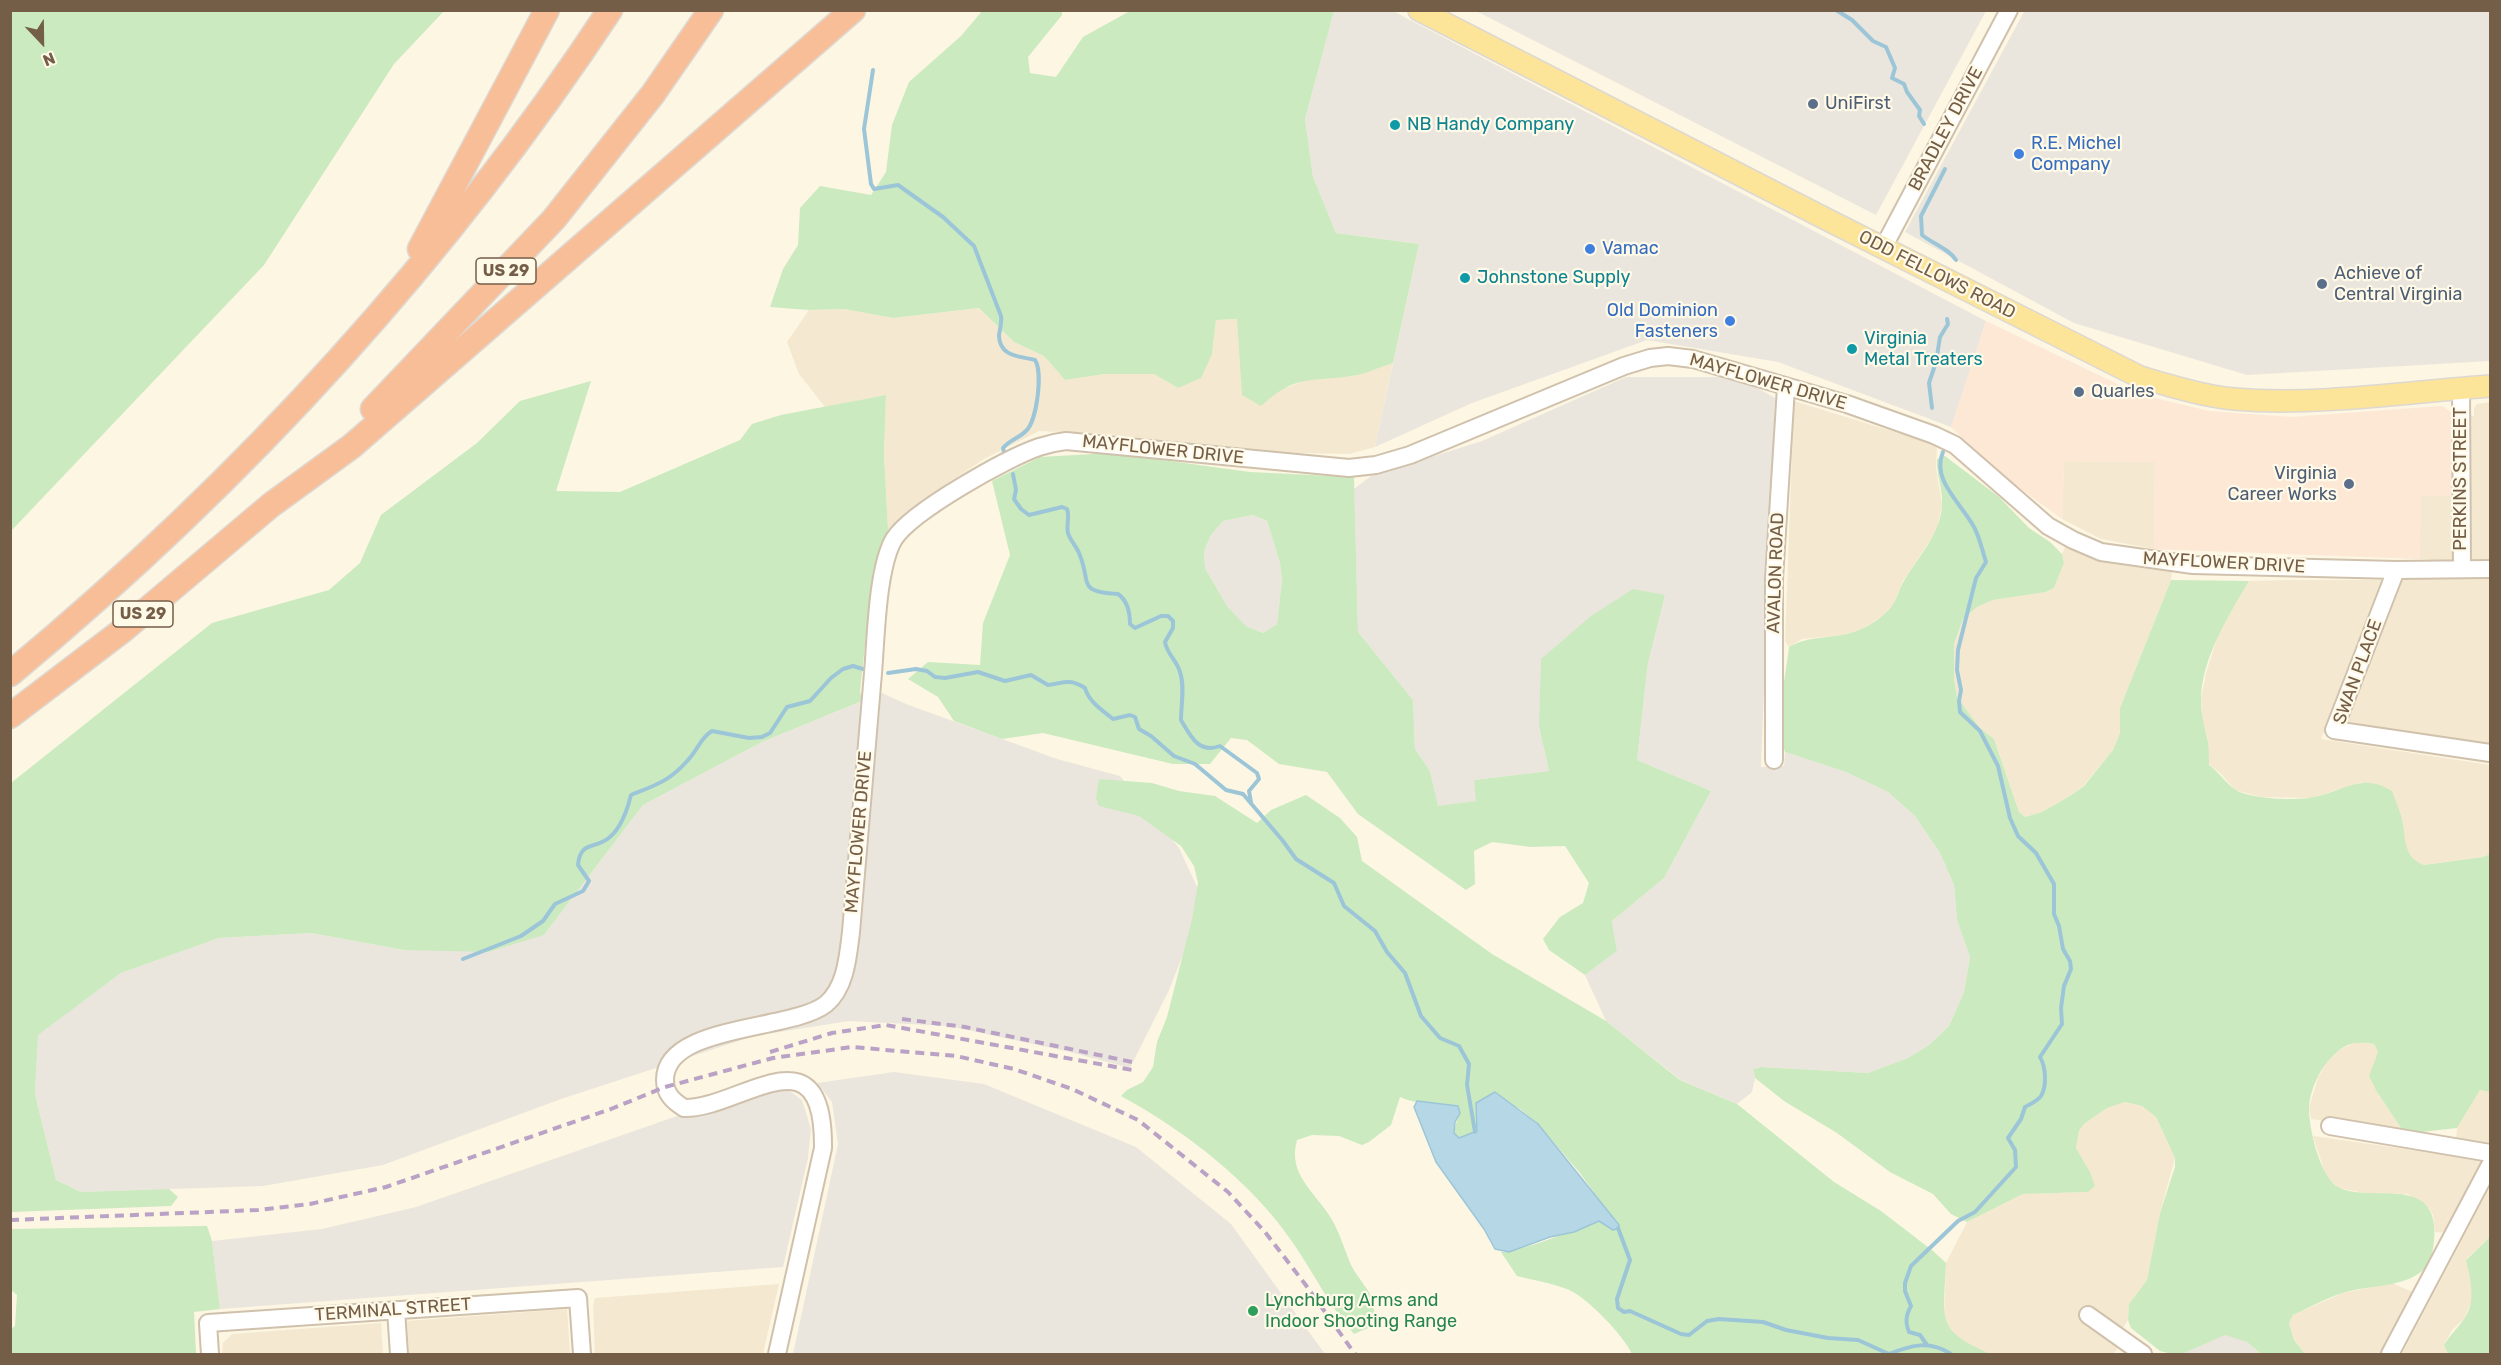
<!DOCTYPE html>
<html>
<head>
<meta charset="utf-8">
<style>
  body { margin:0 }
  #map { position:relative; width:2501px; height:1365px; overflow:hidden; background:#fcf6e2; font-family:Rubik,sans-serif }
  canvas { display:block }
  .frame { position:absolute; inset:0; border:12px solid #745e48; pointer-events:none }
  .north { position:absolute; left:12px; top:12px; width:60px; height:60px; -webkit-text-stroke:4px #fff9e8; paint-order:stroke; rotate:158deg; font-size:16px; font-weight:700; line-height:24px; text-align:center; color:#745e48 }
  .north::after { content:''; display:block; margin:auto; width:21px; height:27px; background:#745e48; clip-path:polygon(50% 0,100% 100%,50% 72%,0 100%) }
</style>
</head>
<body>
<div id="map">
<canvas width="2501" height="1365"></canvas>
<div class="frame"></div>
<div class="north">N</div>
</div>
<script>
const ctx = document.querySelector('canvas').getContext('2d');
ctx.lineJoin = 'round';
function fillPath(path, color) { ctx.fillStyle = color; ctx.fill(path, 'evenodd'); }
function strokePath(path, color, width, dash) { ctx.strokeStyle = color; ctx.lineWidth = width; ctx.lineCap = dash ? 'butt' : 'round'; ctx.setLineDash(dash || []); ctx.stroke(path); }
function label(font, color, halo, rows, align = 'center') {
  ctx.font = font + ' Rubik,sans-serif'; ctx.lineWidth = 4.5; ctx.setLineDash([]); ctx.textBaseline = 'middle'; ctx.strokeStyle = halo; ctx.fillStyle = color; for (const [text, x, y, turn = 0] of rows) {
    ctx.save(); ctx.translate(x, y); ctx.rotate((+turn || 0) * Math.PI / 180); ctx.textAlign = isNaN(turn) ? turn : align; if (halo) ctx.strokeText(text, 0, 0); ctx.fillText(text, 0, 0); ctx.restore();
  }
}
fillPath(new Path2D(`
  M979,308L1014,342L1044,356L1065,380L1105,374H1154L1178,388L1212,354L1216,320L1238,319L1240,353L1278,391L1309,379L1354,376L1393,363L1375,447L1349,454L1250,452L1109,434L1039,431L984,459L917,504L888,530L884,454L886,395L825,407L799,374L787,342L809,310L844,309L893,318Z
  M1794,401L1937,445L1936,468L1942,504L1937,530L1903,581L1893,605L1882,617L1860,630L1843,635L1802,639L1789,647L1785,641Z
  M2490,402V563H2467L2470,416H2474V408L2477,404Z
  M2064,461L2155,462L2154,549L2101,539L2062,519Z
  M2420,496H2454L2455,562L2420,559Z
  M2065,547L2088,555L2172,571L2171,580L2120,708V733L2113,750L2083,786L2070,796L2042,812L2025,817L2019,812L1994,739L1980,728L1957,697L1954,679V644L1963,619L1977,607L1993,600L2046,592L2054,588L2064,563L2062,554Z
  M2402,578L2490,579V749L2343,727Z
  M2290,580H2384L2321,739L2490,765V854L2483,857L2423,865L2416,862L2405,848L2403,822L2362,782L2312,798L2261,797L2235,790L2221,774L2209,764L2208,739L2203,723L2201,699L2206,673L2219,632L2249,581Z
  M2356,1042L2374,1044L2378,1052L2377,1092L2403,1131L2311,1119L2309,1108L2318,1078L2326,1063L2339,1050Z
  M2480,1090L2490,1092V1146L2456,1141L2457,1128Z
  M2125,1102L2142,1106L2156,1117L2175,1158L2160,1213L2147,1280L2129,1304L2128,1320L2122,1330L2086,1307L2081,1321L2119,1347L2113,1354H1991L1968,1345L1953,1334L1944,1317L1946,1263L1967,1222L2023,1194L2088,1192L2089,1170L2076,1148L2079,1131L2084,1124L2107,1108Z
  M2313,1136L2484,1160L2446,1233L2435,1232L2433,1215L2429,1208L2415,1198L2407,1194L2364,1193L2339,1188L2326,1176Z
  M2490,1187V1237L2466,1259L2473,1294L2471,1302L2464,1319L2452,1330L2444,1345L2448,1354H2402Z
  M2392,1283L2415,1293L2382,1354H2305L2294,1340L2289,1323L2293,1315L2343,1293Z
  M779,1284L763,1354H595L593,1307L595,1298Z
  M567,1309L570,1354H409L407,1321Z
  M381,1323L383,1354H222L223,1343L232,1334Z`), '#f4e9d0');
fillPath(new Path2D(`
  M1986,321L2138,394L2209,411L2291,417L2442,406L2453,414L2454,496H2421L2420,559L2154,549L2155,462L2064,461L2062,519L2002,475L1951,427Z`), '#fde7d5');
fillPath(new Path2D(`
  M2025,10L2490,11V361L2247,375L2074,323L1905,232Z
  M1334,11H1393L1986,321L1951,427L1778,362L1647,340L1472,403L1375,447L1419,244L1336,233L1313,177L1305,119Z
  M1476,11H1986L1876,215Z
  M1626,377H1738L1775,398L1761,767L1784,766L1785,752L1846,772L1888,792L1915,816L1940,853L1954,885L1957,920L1970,957L1964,992L1949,1026L1929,1045L1908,1058L1868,1073L1761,1067L1753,1069L1755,1078L1752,1092L1737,1104L1681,1080L1606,1021L1585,975L1617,951L1612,921L1664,878L1711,791L1637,760L1648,663L1665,595L1539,727L1549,771L1474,780L1477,801L1438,807L1430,771L1415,749L1413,700L1358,632L1354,489L1371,476L1482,441Z
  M1253,515L1267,521L1280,563L1282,580L1277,624L1263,633L1246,626L1227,606L1205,568L1204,551L1211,535L1223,521Z
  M882,693L906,704L1057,759L1120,776L1179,848L1204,902L1169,990L1130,1068L1070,1052L949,1026L849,1021L754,1036L561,1099L383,1165L263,1186L81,1192L56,1180L35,1094L38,1034L121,973L219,938L311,933L404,950L544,935L643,805L762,742Z
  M894,1072L984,1084L1136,1147L1231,1224L1325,1354H793L838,1144L832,1102L817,1083Z
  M780,1084L802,1100L811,1129L808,1158L783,1267L220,1309L212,1241L322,1229L416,1207L700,1108Z
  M2225,1334L2247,1342L2261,1354H2182Z`), '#ebe6dd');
fillPath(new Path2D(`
  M11,10L444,11L394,64L264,265L11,531Z
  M983,10L1062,11V15L1028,57L1030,73L1056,77L1083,37L1130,11H1334L1305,119L1313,177L1336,233L1419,244L1393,363C1380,367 1366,374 1352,376C1310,382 1296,374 1261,406L1242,395L1237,319L1216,320L1212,354L1201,378L1178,388L1154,374H1105L1065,380L1044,356L1014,342L979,308L893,318L844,309L809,310L770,307L783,269L798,245L800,208L820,186L871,195L886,172L892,125L909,82L961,36Z
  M591,381L556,491L620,492L740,440L752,424L781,415L886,395L884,454L888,530L866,636L860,691L862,701L762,742L643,805L544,935L488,952L404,950L311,933L219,938L121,973L38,1035L35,1094L56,1180L81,1192L169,1189L178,1197L171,1206L11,1212V783L212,623L329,590L360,563L381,515L477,443L520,401Z
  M1111,453L1250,472L1354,477L1358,632L1413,700L1415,749L1430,771L1438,806L1476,801L1474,780L1549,771L1539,727L1541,659L1591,616L1633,589L1665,595L1648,663L1637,760L1711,791L1664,878L1612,921L1617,951L1585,975L1549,950L1543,939L1560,917L1583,903L1589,883L1565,846L1531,847L1492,842L1474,851L1475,884L1466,890L1358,814L1327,772L1279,764L1247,740L1231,738L1210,764H1173L1043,733L1002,739L954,721L938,697L908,679L928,662L980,665L983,623L1010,555L992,481L1040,457ZM1253,515L1267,521L1280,563L1282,580L1277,624L1263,633L1246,626L1227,606L1205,568L1204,551L1211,535L1223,521Z
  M1945,456L1999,497L2029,528L2050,542L2062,554L2064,563L2054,588L2046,592L1993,600L1977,607L1963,619L1954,644V679L1957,697L1980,728L1994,739L2019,812L2025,817L2042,812L2070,796L2084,786L2113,750L2120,733V708L2171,580L2249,581C2229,615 2201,659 2201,700C2201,713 2204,725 2207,737C2209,745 2209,756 2209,765C2218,771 2227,785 2236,790C2250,799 2297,801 2314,797C2345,791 2361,772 2392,791C2396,802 2401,813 2403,824C2406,842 2404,857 2424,865L2483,857L2490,854V1092L2480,1090L2457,1128L2412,1133L2403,1131L2377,1092L2369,1076L2378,1052L2374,1044C2353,1041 2345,1043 2330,1059C2319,1070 2309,1093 2309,1109C2309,1129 2320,1177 2338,1187C2367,1203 2429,1176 2434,1225C2435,1235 2434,1247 2431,1257C2421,1289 2370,1284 2343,1293C2326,1298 2309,1308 2293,1315L2289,1323L2294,1340L2305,1354H2261L2247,1342L2225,1335L2182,1354H2172L2160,1351L2131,1328L2128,1320L2129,1304L2147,1280L2160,1213L2175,1167V1158L2156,1117L2142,1106L2125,1102L2107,1108L2084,1124L2079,1131L2076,1148L2089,1170L2095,1186L2088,1192L2023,1194L1967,1222L1951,1214L1933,1194L1890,1172L1837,1133L1784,1101L1755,1078L1753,1069L1761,1067L1868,1073L1908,1058L1929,1045L1949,1026L1964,992L1970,957L1957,920L1954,885L1940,853L1915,816L1888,792L1846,772L1785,752C1774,723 1786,677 1789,647C1811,634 1836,640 1859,630C1872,625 1884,616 1892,606C1897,599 1899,589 1904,581C1918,556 1941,535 1942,504C1943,489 1936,474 1937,459Z
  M1099,779L1152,783L1179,791L1215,796L1257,823L1271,810L1306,795L1340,818L1357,837L1362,861L1492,954L1606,1021L1680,1080L1737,1104L1834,1182L1881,1211L1933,1251L1946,1263C1944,1319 1934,1330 1991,1354H1632C1624,1336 1586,1296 1567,1289C1551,1283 1533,1280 1517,1276L1501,1252H1509L1539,1243L1599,1221L1613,1230L1619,1228L1580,1173L1538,1124L1520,1109L1509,1104L1495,1092L1476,1103L1477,1131L1459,1138L1455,1136C1453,1125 1461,1116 1459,1106C1438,1104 1417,1105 1400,1097L1391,1125L1369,1142L1362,1145L1339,1136L1312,1135L1297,1140C1287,1174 1315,1192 1331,1218C1340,1233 1344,1249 1351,1265C1357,1278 1376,1295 1374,1311C1374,1316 1370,1323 1368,1328L1354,1334C1329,1306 1314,1273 1293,1243C1252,1182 1185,1131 1121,1096L1127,1090L1143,1082L1153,1067L1157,1042L1167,1017L1192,919L1198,883L1194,866L1181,846L1139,816L1099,806L1096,798Z
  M207,1226L212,1241L220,1309L194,1312L196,1354H11V1329L15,1326L17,1295L11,1290V1229Z
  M2490,1237V1354H2448L2444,1345C2450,1335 2458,1328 2464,1319C2477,1300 2470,1280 2466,1260Z`), '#cbeac0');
const water = new Path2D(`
  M1495,1092L1538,1124L1619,1225V1228L1613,1230L1599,1221L1574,1232L1550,1237L1509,1252L1495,1249L1484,1229L1436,1162L1414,1107L1417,1101L1458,1106L1460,1113L1455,1122L1454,1133L1459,1138L1477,1131L1476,1103Z`);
fillPath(water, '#b6d8e6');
strokePath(water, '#9cc6d8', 1.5);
strokePath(new Path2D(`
  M1836,10L1852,20L1873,41L1886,47L1895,68L1892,78L1904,84L1907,92L1920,110L1919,116L1924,124
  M873,70L864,129L871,184L874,189L898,185L943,217L974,246L1001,316C1002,323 1000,328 999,335C999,357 1020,356 1035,360C1043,372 1037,421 1026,431C1019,438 1010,440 1003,448L1004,452
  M1945,169L1921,216L1922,235C1933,244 1948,248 1956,260
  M1932,408L1929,383L1936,362L1940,337L1948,324L1947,319
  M1013,474L1016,490L1014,499L1021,509L1029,515L1062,507L1067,509C1070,517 1066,525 1068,533C1070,540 1076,546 1079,553C1092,583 1076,592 1118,594C1128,601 1130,612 1130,624L1135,628L1161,616H1168L1173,621V628L1165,642C1167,654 1177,661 1180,672C1185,687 1181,705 1181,720C1191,737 1199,754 1220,746L1257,773L1259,779L1249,791L1251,802
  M888,673L916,669L927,671L935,677L945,678L978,672L1005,681L1031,675L1048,685C1064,683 1069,678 1085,688C1089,702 1102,710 1113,719L1130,715L1135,717L1139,729L1151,736L1174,756L1195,764L1226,790L1243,794L1283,841L1296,859L1334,883L1344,906L1375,931L1387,952L1405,973L1421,1016L1440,1038L1459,1046L1469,1064L1467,1085L1475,1132
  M463,959L521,936L543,921L555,904L583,891L589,881L578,865C580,843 592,848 604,841C620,833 627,811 631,795C656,785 670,781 688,760C698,750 700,738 712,731L749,738L762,737L770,733L787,707L810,701L831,678L843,669L853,666L863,669
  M1618,1228L1630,1260L1617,1299L1618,1308L1624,1312L1630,1311L1681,1334L1689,1335L1707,1321L1719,1319L1763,1322L1786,1330L1828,1338L1858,1340L1889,1354C1912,1345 1929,1340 1951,1354
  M1927,1345L1920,1335L1909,1332C1905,1322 1906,1315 1911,1306L1905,1291V1283L1911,1266L1958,1221L1975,1212L2016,1167L2015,1150L2008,1138L2021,1119L2025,1107C2030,1104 2038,1101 2041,1096C2047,1086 2046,1067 2040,1057L2062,1024L2061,1008L2064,986L2071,969L2070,961L2063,949L2059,926L2054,914V884L2036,853L2018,836L2010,818L1998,766L1980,731L1960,712L1959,701L1961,690L1957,670L1958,650L1976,578L1986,562C1982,550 1980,538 1974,527C1961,503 1931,480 1943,452`), '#9cc6d8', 4);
const minor = new Path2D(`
  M1883,248L2009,10
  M2461,388L2462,569
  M2396,570L2334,730L2490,753
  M1774,760V579L1786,387
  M2330,1126L2490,1153
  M396,1310L399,1354
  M2088,1315L2143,1354
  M210,1354L208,1323L578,1298L582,1354
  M777,1354L823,1148C824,1025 741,1109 684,1108C673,1101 665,1094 665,1080C665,1024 792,1031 826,1004C846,987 848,956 851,932C858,845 866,759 873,673C876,638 877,568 894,539C912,511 1007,458 1039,447C1048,444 1057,442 1066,441L1349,468L1376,465L1410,455L1624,366L1650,358L1668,356L1693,359L1847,404L1934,435L1955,445L2048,526L2073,540L2101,552L2193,565L2396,570L2490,569
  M2390,1354L2490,1165`);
const major = new Path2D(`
  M1419,10L1826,219L2140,377C2171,386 2202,396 2234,399C2316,406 2408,392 2490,386`);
const highway = new Path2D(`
  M420,249L547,10
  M373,409L554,219L653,94L711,10
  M10,674C240,483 445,260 610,10
  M10,716L123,630L271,505L352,446L853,10`);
strokePath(minor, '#d0c1ac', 20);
strokePath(major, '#ded8d3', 24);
strokePath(highway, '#ded8d3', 27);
strokePath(minor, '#fff', 16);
strokePath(major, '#fce599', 21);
strokePath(highway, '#f8be97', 24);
strokePath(new Path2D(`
  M902,1019L965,1027L1137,1063
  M770,1052L832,1033L886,1025L1132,1070
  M10,1220L258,1210L310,1204L386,1187L611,1109L665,1087L773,1058L852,1047L956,1056L1014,1069L1072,1089L1138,1120L1228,1192L1265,1232L1305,1284L1355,1354`), '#baa1c6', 4, [9, 6]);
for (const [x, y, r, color] of [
  [1813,104,6,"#5c6f8a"],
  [1395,125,6,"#0f9aa8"],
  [2019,154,6,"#3f7fe0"],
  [1590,249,6,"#3f7fe0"],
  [1465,278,6,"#0f9aa8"],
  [2322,284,6,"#5c6f8a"],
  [1730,321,6,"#3f7fe0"],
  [1852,349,6,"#0f9aa8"],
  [2079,392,6,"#5c6f8a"],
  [2349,484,6,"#5c6f8a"],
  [1253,1311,6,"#2e9e5b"]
]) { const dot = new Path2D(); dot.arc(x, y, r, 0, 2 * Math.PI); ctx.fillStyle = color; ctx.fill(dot); strokePath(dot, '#fff9e8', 2); }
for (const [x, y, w] of [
  [506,271,60],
  [143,614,60]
]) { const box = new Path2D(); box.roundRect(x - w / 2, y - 13, w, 26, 4.5); ctx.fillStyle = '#fff9e8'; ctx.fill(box); strokePath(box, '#745e48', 1.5); }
label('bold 16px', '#745e48', null, [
  ["US 29",506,271],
  ["US 29",143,614]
]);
label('18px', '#4e5e75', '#fff9e8', [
  ["UniFirst",1825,104],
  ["Achieve of",2334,274],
  ["Central Virginia",2334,295],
  ["Quarles",2091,392],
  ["Virginia",2337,474,"right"],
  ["Career Works",2337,495,"right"]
], 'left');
label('18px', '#0d838f', '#fff9e8', [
  ["NB Handy Company",1407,125],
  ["Johnstone Supply",1477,278],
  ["Virginia",1864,339],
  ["Metal Treaters",1864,360]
], 'left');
label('18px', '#745e48', '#fff9e8', [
  ["BRADLEY DRIVE",1946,129,-62],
  ["ODD FELLOWS ROAD",1937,275,27],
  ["MAYFLOWER DRIVE",1768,382,16],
  ["MAYFLOWER DRIVE",1163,450,6],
  ["PERKINS STREET",2461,479,-90],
  ["MAYFLOWER DRIVE",2224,563,3],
  ["AVALON ROAD",1776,573,-88],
  ["SWAN PLACE",2358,672,-70],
  ["MAYFLOWER DRIVE",859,832,-85],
  ["TERMINAL STREET",393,1310,-4]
]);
label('18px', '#366cbe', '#fff9e8', [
  ["R.E. Michel",2031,144],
  ["Company",2031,165],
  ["Vamac",1602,249],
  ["Old Dominion",1718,311,"right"],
  ["Fasteners",1718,332,"right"]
], 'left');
label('18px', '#27864d', '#fff9e8', [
  ["Lynchburg Arms and",1265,1301],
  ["Indoor Shooting Range",1265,1322]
], 'left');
</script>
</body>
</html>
